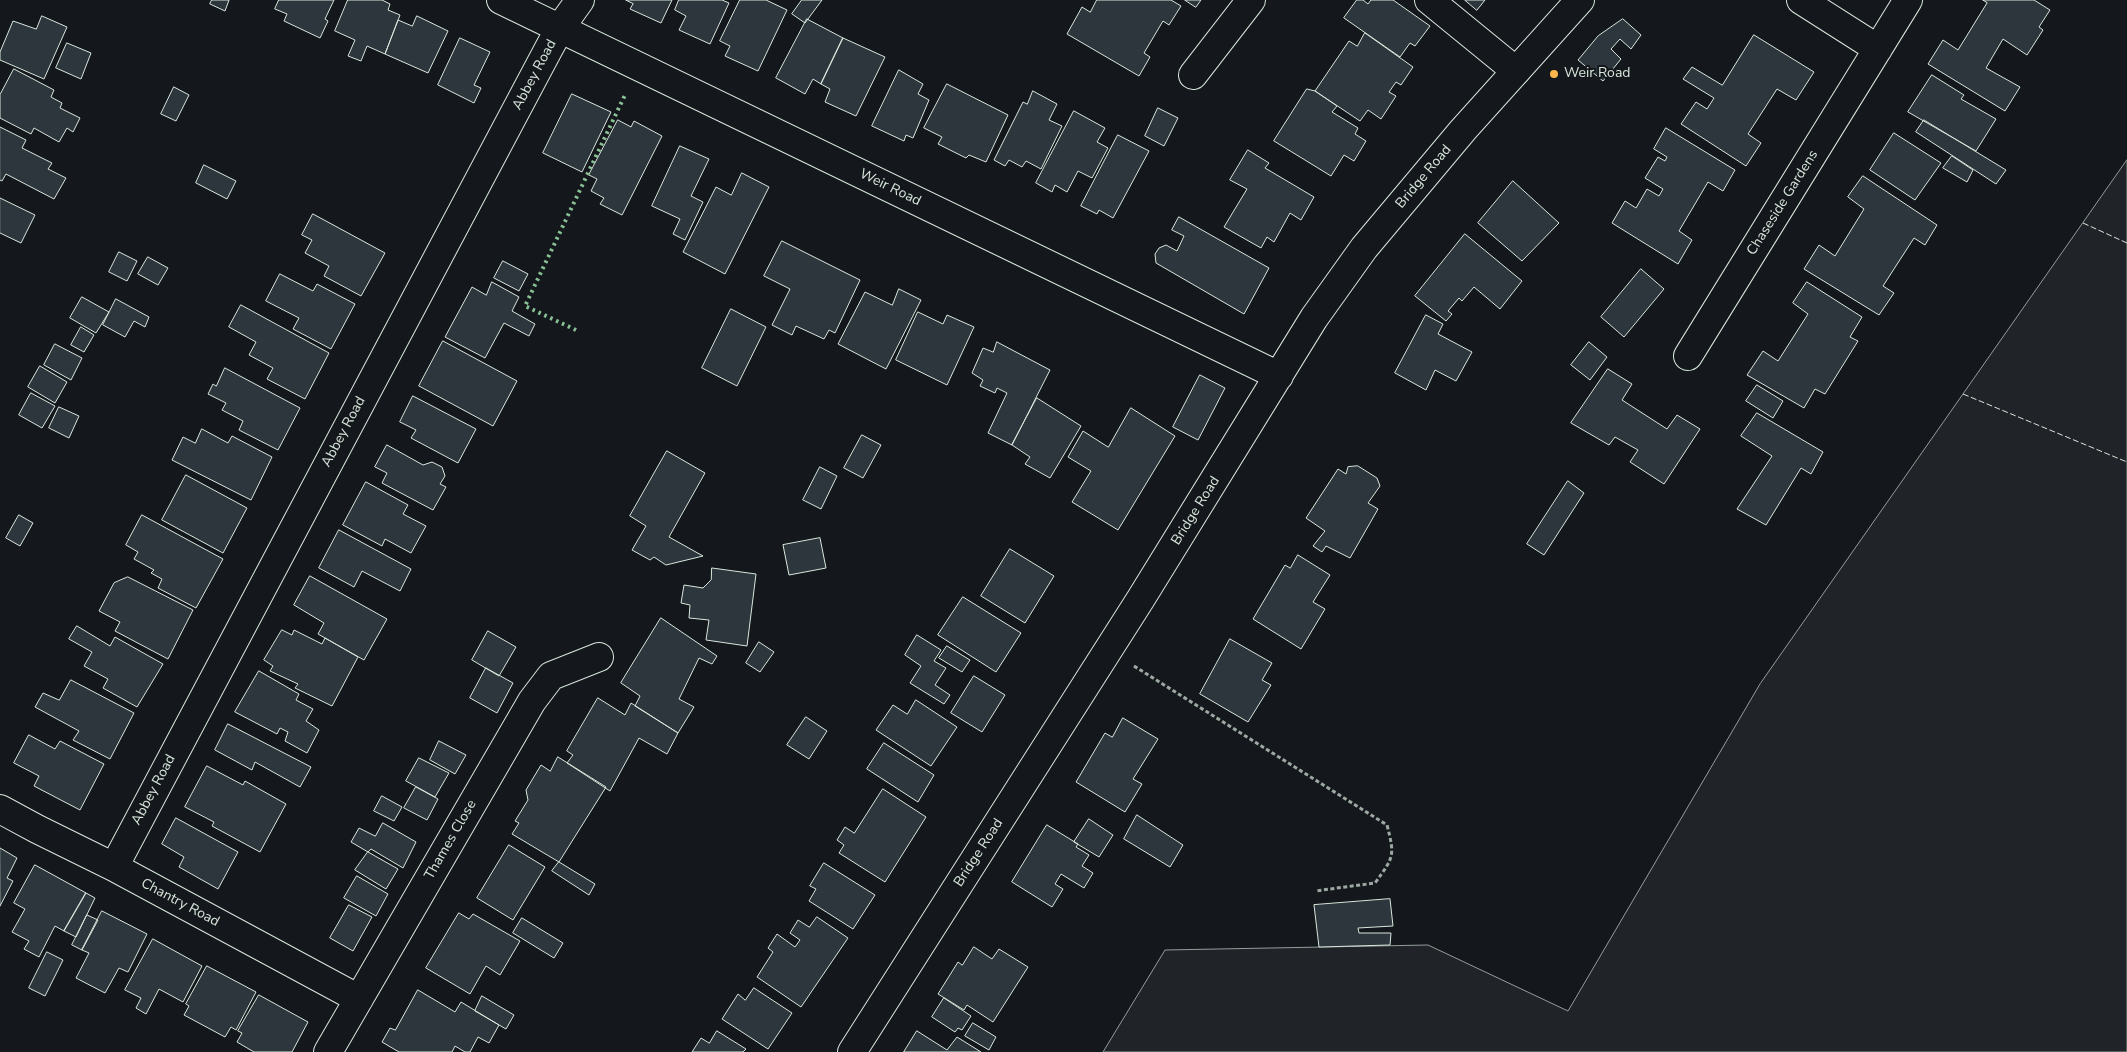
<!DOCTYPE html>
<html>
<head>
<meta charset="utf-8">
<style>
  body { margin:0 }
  canvas { display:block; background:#14181c }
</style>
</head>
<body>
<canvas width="2127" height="1052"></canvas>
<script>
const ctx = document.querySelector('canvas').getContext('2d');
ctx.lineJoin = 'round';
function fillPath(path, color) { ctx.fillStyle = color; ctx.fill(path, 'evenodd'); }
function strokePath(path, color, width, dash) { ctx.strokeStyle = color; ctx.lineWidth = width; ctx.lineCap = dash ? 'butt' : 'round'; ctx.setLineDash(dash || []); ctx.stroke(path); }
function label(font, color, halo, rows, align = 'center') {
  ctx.font = font + ' "Nunito Sans",sans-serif'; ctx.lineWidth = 4; ctx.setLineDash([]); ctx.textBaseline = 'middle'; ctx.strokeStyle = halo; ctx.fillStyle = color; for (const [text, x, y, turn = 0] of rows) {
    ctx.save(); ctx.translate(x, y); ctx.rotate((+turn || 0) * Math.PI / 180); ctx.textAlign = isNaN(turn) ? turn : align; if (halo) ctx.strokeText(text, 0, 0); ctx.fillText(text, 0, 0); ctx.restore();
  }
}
const green = new Path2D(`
  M2127,160V1052H1103L1165,950L1428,945L1568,1011L1760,684Z`);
fillPath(green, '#202428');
strokePath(green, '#939e99', 1);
const building = new Path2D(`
  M212,0H229L225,11L210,4Z
  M279,0H334L325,19L328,21L320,38L284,21L287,14L275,9Z
  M348,0H382L390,4L388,10L400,15L385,54L367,46L361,61L348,56L355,40L335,31Z
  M626,0H672L661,23L630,9L633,4Z
  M679,0H722L729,3L710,44L679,30L686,16L675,10Z
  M740,0H766L787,10L758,71L725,56L730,46L720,41Z
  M802,0H822L805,23L792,14Z
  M1097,0H1171L1181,6L1169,25L1163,21L1144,53L1150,57L1139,76L1067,34L1082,7L1090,12Z
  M1185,0H1201L1196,7Z
  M1357,0H1363L1368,4L1371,0H1393L1430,26L1415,46L1410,43L1400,57L1344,18Z
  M1465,0H1485L1477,10Z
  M1983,0H2034L2050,10L2039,27L2043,30L2027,55L2003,39L1986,68L2020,87L2005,111L1928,64L1943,40L1958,50L1987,3Z
  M42,16L67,27L44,79L0,60V52L13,21L36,29Z
  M417,16L448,31L428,73L385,54L398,20L412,26Z
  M807,19L843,38L821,84L813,79L805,94L776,78Z
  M1623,19L1641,35L1631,49L1620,39L1611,49L1621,59L1603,81L1578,60L1598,36Z
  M1365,33L1413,67L1401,85L1396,82L1389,92L1396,96L1381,119L1368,110L1360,121L1315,91L1349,41L1357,46Z
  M1754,35L1814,72L1796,100L1777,89L1748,134L1761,143L1746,166L1681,124L1696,102L1707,109L1714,98L1683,79L1692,67L1722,85Z
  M460,38L490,52L474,85L481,88L474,103L438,85Z
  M843,38L885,57L856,116L825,102L830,89L821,84Z
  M67,43L91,53L81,79L56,68Z
  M14,69L54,90L51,97L62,103L60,108L80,118L73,132L67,128L59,142L34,128L31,134L0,118V95Z
  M899,70L923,84L918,94L929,100L913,138L906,135L904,141L872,126Z
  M1932,75L1964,95L1961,99L1996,119L1976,151L1908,112Z
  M947,84L1008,115L986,162L969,155L966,158L938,144L942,137L924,128Z
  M174,87L189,95L176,121L161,114Z
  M1307,89L1315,91L1337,106L1332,112L1358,128L1355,134L1366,141L1354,161L1344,155L1331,176L1274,141Z
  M1033,91L1057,104L1049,120L1062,126L1041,169L1026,161L1022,167L1009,160L1005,166L994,160L1023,102L1027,104Z
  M572,94L611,112L582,172L543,153Z
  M1158,108L1178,118L1164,146L1145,136Z
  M1074,111L1105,128L1097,142L1108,148L1092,178L1078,171L1067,192L1055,185L1052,192L1036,183Z
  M618,120L631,127L634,121L662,136L622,215L600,204L604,198L591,191L597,179L589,175Z
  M1924,120L2006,170L1996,184L1916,132Z
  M0,127L26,140L22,148L52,163L48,169L66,178L54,199L6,174L2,181L0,180Z
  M1666,128L1735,170L1723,191L1708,182L1679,231L1692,240L1678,264L1612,223L1625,201L1636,208L1647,189L1659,196L1663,189L1645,178L1658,157L1665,161L1667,157L1654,149Z
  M1894,133L1941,163L1915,200L1870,170Z
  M1118,135L1149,151L1113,218L1099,210L1097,214L1081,206Z
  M680,146L709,159L691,196L703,202L685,240L673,234L680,219L652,206Z
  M1248,150L1269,163L1265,168L1314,197L1301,220L1290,213L1274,242L1267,237L1261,248L1224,227L1247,189L1230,180Z
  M1952,156L1973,170L1967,182L1943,168Z
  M204,165L236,181L227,199L196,183Z
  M742,173L769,187L725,274L683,252L716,187L731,195Z
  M1863,176L1937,225L1925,245L1914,238L1883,286L1894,293L1879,315L1804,269L1819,245L1835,256L1864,209L1848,197Z
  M1513,181L1559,223L1522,261L1478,223Z
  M0,198L35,215L21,243L0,233Z
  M313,214L385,253L361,296L324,276L329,266L305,253L312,240L302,235Z
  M1179,217L1269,268L1244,314L1156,263L1155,254L1159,248L1166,245L1177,251L1184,236L1172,230Z
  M1465,234L1522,281L1500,309L1474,287L1462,301L1459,298L1448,311L1452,314L1446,321L1415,296Z
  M782,241L860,280L835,333L829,330L824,339L796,326L792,335L772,325L790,289L764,276Z
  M119,252L137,261L127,281L109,272Z
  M148,257L168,268L158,285L138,274Z
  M503,261L528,274L519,291L494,278Z
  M1641,269L1664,289L1624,337L1601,317Z
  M280,274L313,291L317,284L355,304L331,349L293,329L299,318L266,301Z
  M492,282L519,297L512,311L535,324L529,336L504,323L485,358L445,337L472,287L486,295Z
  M1807,282L1862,317L1850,337L1858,341L1825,394L1815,389L1804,408L1747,375L1763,351L1778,361L1808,314L1793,303Z
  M899,289L921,300L886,369L838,344L865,292L892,305Z
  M82,297L109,312L96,333L70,318Z
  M116,299L149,317L145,327L134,321L125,337L103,325Z
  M241,305L329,353L305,399L267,379L273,368L249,355L256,342L229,327Z
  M731,309L766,327L737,386L702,368Z
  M918,312L943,324L947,315L974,327L947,385L896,360Z
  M1426,315L1443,324L1438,334L1472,352L1456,381L1435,370L1426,390L1395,373Z
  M81,327L94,335L84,352L71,345Z
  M443,341L517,381L493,426L419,386Z
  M997,342L1050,370L1012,445L988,433L1007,393L997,388L995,393L980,386L983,380L972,373L983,348L993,352Z
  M1589,342L1607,357L1590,380L1571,365Z
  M55,344L82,358L71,380L44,365Z
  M40,366L67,382L55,403L28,387Z
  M225,368L300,408L278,450L239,430L243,421L222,410L226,403L208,394L213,384L216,386Z
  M1608,369L1632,384L1622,400L1667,429L1677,415L1700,429L1664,484L1630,462L1638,450L1615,437L1609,445L1571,423Z
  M1200,375L1225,388L1198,440L1173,427Z
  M1757,385L1783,401L1773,418L1746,401Z
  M31,393L55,406L42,428L19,415Z
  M413,396L476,429L458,463L411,438L416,430L400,422Z
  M1037,398L1081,426L1050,478L1025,464L1030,457L1012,445Z
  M59,407L79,416L69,438L49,428Z
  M1131,408L1175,436L1118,530L1072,502L1091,471L1068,457L1083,431L1108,447Z
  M1757,413L1823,452L1811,474L1801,468L1766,525L1737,509L1772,456L1741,436Z
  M202,429L228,443L232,436L272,457L251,500L172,460L183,437L195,443Z
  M862,435L881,445L863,478L844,468Z
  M387,445L423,465L432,462L442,467L445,476L440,484L446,487L433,510L382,483L387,473L375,467Z
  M667,451L705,473L669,537L703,556L666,565L654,557L650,560L632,550L646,526L630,516Z
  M1358,466L1377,478L1380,486L1368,503L1378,509L1350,558L1326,546L1322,552L1313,546L1325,531L1306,518L1338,469L1346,474L1348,467Z
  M820,467L837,476L821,509L803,500Z
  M186,475L247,508L223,553L162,520Z
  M1568,481L1584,493L1544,555L1527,544Z
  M366,482L408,505L403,514L426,526L411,553L385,539L382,546L343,525Z
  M19,515L33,523L20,546L6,538Z
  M142,515L223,559L196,608L158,588L162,579L151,573L154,570L134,559L138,552L126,545Z
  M339,530L411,569L400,591L362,571L354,587L319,568Z
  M820,538L826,568L789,575L783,545Z
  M1010,549L1054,576L1025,623L981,596Z
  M1298,555L1330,575L1313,602L1325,609L1301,649L1253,619L1285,565L1290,568Z
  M712,568L756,574L747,646L706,640L709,620L689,618L690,605L681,603L684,585L703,588L711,580Z
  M310,576L387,619L364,660L318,634L324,623L294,605Z
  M128,577L193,610L168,659L115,631L120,622L99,611L114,583Z
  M963,597L1021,633L996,672L938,635Z
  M661,618L717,656L712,664L699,658L679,699L694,707L678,733L635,706L640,696L621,683Z
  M77,626L110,646L115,637L163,664L137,707L103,688L108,679L84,666L92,652L69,639Z
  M282,630L292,635L294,630L322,644L325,638L358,657L332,706L295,688L298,684L270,671L273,666L264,660Z
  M488,631L516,647L499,676L472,660Z
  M917,635L941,650L934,661L946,668L935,685L950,695L944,704L910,683L921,666L905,655Z
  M1230,639L1272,663L1262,680L1271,685L1248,722L1200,694Z
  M759,642L774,652L760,672L746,663Z
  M947,646L970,660L962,672L939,658Z
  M486,668L513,683L497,713L470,698Z
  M259,671L299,694L296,700L313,709L306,721L319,730L307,753L285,741L288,732L280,728L277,734L235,712Z
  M974,676L1005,695L982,732L951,713Z
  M71,680L134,713L110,759L73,740L79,731L35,707L43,693L59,700Z
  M598,698L625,715L631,703L678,733L667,754L639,738L610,791L567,763L573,755L567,751Z
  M916,700L957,727L931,766L876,730L893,705L907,714Z
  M806,717L827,731L809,759L787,745Z
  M1123,718L1158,739L1133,779L1142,784L1125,812L1076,782L1105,733L1112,737Z
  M228,724L311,767L300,787L255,762L252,770L215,750Z
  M29,735L55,749L60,741L104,764L80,810L34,786L39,776L14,763Z
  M439,741L466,755L455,774L430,760Z
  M884,743L934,775L918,802L867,769Z
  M558,757L606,787L559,862L512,834L519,823L515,821L528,800L526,790L541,765L550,771Z
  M419,758L449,773L435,797L406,781Z
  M207,766L243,785L245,781L286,804L260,852L212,826L214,822L185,807Z
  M416,787L438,799L427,820L404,808Z
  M883,789L926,817L885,882L839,853L844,845L837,840L845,827L854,833Z
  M382,796L402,807L394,821L374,811Z
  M1137,815L1183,845L1170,867L1124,839Z
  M176,818L238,852L218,889L179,867L184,857L162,844Z
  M1089,819L1113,835L1099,857L1074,842Z
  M383,823L416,842L403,868L371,849L368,852L351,842L359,828L375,836Z
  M1047,825L1078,844L1076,847L1089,855L1082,866L1093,873L1084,888L1061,874L1055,884L1063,889L1052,907L1012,882Z
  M509,845L545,867L513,920L477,898Z
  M0,848L17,858L7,878L13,881L0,906Z
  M368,852L398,869L386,889L355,870Z
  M559,862L595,884L589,895L552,871Z
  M824,863L875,895L853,929L809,901L816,889L810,886Z
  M35,865L86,893L64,931L55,926L39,957L24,949L29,941L12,932L25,909L14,903Z
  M357,876L388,894L376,916L344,898Z
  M86,893L95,898L76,937L64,931Z
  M1390,899L1393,926L1358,928L1359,933H1391L1390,945L1319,947L1314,905Z
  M349,905L372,917L353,951L330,938Z
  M102,911L147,934L128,972L119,968L105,993L76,978L89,953L82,950Z
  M459,913L469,919L473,914L520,941L500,975L486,966L470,994L426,968Z
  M87,915L98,920L82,950L72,945Z
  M817,917L848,938L801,1007L757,977L773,952L768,948L777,934L795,947L800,940L790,933L798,920L809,927Z
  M522,918L563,943L554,958L513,933Z
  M153,939L202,966L183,1002L159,989L146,1014L136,1008L141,998L125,990Z
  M974,947L992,959L999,949L1028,967L993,1022L967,1005L964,1010L938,994L958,962L962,965Z
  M47,952L63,960L45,996L29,988Z
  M207,966L256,992L236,1030L231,1027L225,1037L184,1015L189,1006L186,1004Z
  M754,988L792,1013L768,1049L722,1019L738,994L745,1000Z
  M418,990L455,1012L461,1002L499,1025L489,1043L478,1037L470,1052H465L455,1046L452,1052H399L382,1042L390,1028L395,1030Z
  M259,995L308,1022L292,1052H254L237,1042L242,1033L238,1031Z
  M482,996L514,1015L506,1029L475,1011Z
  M944,998L971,1016L962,1030L958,1028L955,1032L932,1017Z
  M973,1023L996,1037L989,1050L965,1036Z
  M717,1031L746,1049L743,1052H692L701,1038L709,1043Z
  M917,1031L947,1050L957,1037L981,1052H904Z`);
fillPath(building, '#2c363c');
strokePath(building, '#d8e6dc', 1);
const minor = new Path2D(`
  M1429,0L1516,71
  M1801,0L1878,49
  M1193,75L1251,0
  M1688,356L1908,0
  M0,809L37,829L114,867L359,999
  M114,867L548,50L560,28L580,0
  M328,1052L532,701L551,676L599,657`);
const secondary = new Path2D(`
  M501,0L1279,376
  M852,1052L1140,600L1314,318L1364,248L1463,130L1580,0`);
strokePath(minor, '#d8e6dc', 30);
strokePath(secondary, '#d8e6dc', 30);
strokePath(new Path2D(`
  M1134,666L1387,825C1395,856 1394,857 1375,883L1315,891`), '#9da8a2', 3, [4, 2.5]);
strokePath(minor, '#14181c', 28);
strokePath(secondary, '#14181c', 28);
strokePath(new Path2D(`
  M576,330L525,306L625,95`), '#8ac095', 4, [2.5, 4]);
strokePath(new Path2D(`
  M2083,223L2127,243
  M1963,394L2127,462`), '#d8e6dc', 1, [6, 2.5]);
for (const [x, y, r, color] of [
  [1554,74,5,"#ffb74d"]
]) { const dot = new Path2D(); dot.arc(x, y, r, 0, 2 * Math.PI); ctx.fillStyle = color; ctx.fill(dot); strokePath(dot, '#14181c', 2); }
label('14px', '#d8e6dc', '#14181c', [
  ["Weir Road",1564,74]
], 'left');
label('14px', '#d8e6dc', '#14181c', [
  ["Abbey Road",535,75,-62],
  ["Bridge Road",1424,177,-50],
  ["Weir Road",890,188,26],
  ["Chaseside Gardens",1783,203,-58],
  ["Abbey Road",344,432,-62],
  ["Bridge Road",1196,511,-58],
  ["Abbey Road",154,790,-62],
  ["Thames Close",451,840,-60],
  ["Bridge Road",979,853,-57],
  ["Chantry Road",180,903,28]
]);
</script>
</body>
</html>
